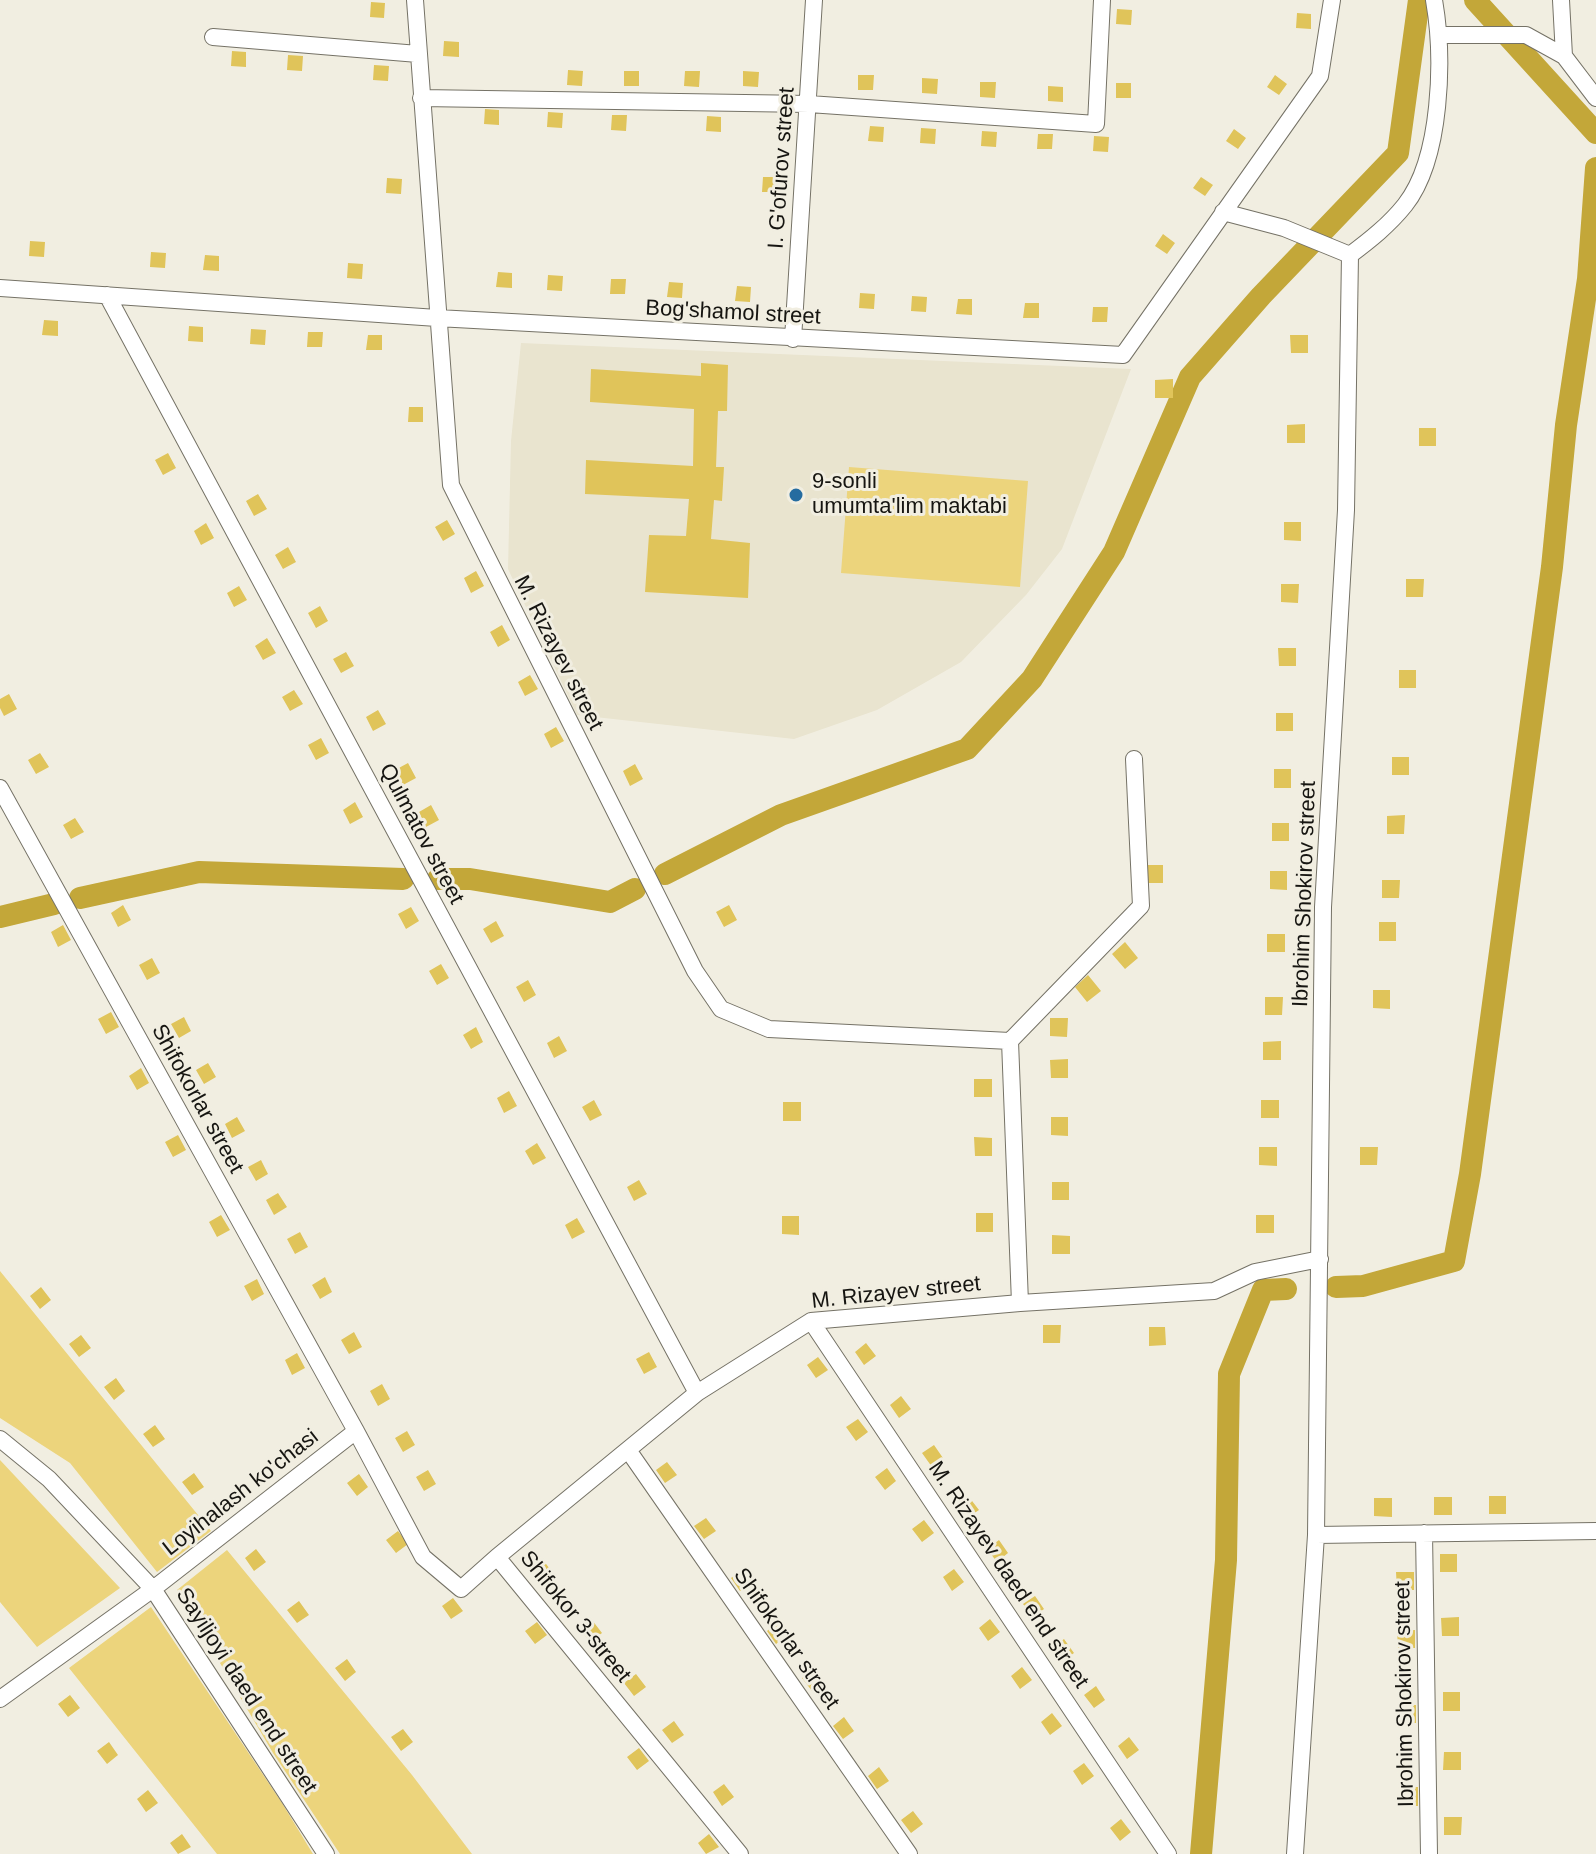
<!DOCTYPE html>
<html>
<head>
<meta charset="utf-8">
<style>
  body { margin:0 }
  canvas { display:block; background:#f1eee1 }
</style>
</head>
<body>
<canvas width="1596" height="1854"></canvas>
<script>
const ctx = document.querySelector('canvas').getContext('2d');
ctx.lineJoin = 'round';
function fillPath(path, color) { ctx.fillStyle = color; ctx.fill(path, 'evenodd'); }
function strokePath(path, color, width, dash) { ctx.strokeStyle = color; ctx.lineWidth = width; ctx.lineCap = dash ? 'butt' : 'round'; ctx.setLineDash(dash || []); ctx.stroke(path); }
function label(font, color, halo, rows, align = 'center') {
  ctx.font = font + ' Helvetica,sans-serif'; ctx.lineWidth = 6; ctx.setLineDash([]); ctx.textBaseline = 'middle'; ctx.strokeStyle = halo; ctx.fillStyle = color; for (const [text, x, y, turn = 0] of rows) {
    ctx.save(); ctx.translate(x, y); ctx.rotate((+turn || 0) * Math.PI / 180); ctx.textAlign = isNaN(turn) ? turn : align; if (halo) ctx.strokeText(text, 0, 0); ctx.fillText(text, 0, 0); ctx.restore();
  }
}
fillPath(new Path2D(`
  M521,343L1131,369L1062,549L1026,595L961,662L877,710L794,739L577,715L508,569L511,441Z`), '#e9e4cf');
fillPath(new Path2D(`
  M849,467L1028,481L1020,587L841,573Z
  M0,1271L211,1531L157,1572L70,1463L0,1418Z
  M0,1460L120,1588L37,1647L0,1602Z
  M227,1550L412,1775L472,1854H340L273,1753L177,1590Z
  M151,1607L282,1803L313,1854H217L69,1668Z`), '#ecd47c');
strokePath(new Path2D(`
  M1475,0L1596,133
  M665,874L781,815L967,749L1032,679L1114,552L1190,377L1261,296L1398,153L1419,0
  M438,879H470L610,902L635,889
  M80,898L199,872L403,879
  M0,917L54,904
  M1336,1287L1363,1286L1454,1261L1470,1174L1552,567L1566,425L1588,279L1596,168
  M1201,1854L1226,1560L1229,1374L1263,1290L1286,1289`), '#c3a739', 22);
fillPath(new Path2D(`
  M371,2L385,3L384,18L370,17Z
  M1117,9L1132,10L1131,25L1116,24Z
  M1297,13L1311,14V29L1296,28Z
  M444,41L459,42V57L443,56Z
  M232,51L246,52V67L231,66Z
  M288,55L303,56L302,71L287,70Z
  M374,65L389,66L388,81L373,80Z
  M568,70L583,71L582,86L567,85Z
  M624,71H639V86H624Z
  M685,71H700L699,87L684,86Z
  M743,71L759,72L758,87L743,86Z
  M858,75H874L873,90H858Z
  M1275,75L1287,84L1279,95L1267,87Z
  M922,78L938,79L937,94L922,93Z
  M980,82H996L995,98L980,97Z
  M1116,83H1131V98H1116Z
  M1048,86L1063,87V102L1048,101Z
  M485,109L499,110V125L484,124Z
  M548,112L563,113L562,128L547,127Z
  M612,115H627L626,131L611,130Z
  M707,116L721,117V132L706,131Z
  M870,126L884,127L883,142L868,141Z
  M921,128L936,129L935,144L920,143Z
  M1234,129L1246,138L1238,149L1226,141Z
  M982,131L997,132L996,147L981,146Z
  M1038,134H1053L1052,149H1037Z
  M1094,136L1109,137L1108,152L1093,151Z
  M763,177H777V192H762Z
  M1201,177L1213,185L1205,196L1193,188Z
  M387,178L402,179L401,194L386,193Z
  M1163,234L1175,243L1167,254L1155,246Z
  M30,241L45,242L44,257L29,256Z
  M151,252L166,253L165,268L150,267Z
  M205,255L219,256V271L203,270Z
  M348,263L363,264L362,279L347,278Z
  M498,272L512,273V288L496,287Z
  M548,275L563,276L562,291L547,290Z
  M611,279H626L625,294H610Z
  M669,282L683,283L682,298L667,297Z
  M737,286L751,287L750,302L735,301Z
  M860,293L875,294L874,309L859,308Z
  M912,296L927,297L926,312L911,311Z
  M958,299H972V315L956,314Z
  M1025,303H1039V318H1023Z
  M1093,307H1108L1107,322H1092Z
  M44,320L58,321V336L42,335Z
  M189,326L203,327V342L188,341Z
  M251,329L266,330L265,345L250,344Z
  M308,332H323L322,347H307Z
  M368,335H382V350H366Z
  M1290,335H1308V353H1291Z
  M701,363L728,365L727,411H718L716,467H724L722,501L714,500L711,539L750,543L748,598L645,592L649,535L686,536L689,499L585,494L586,460L693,466L694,409L590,402L591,369L701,376Z
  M1173,379V398H1155V380Z
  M409,407H423V422H408Z
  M1305,424V443H1287V425Z
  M1419,428H1436V446H1419Z
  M168,453L176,468L163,475L155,460Z
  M258,494L267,509L254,516L246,501Z
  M447,520L455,534L443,541L435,527Z
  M1284,522H1301V541L1284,540Z
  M206,523L214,538L201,545L194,531Z
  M288,547L296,562L283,569L275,555Z
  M476,571L484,586L471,593L464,578Z
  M1406,579H1424L1423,597H1406Z
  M1281,584H1299L1298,603L1281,602Z
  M239,586L247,600L234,607L227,593Z
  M320,606L328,621L316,628L308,613Z
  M502,625L510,640L498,647L490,632Z
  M267,638L276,653L263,660L255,646Z
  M1278,648H1296V666H1279Z
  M346,652L354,666L341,673L333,659Z
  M1399,670H1416V688H1399Z
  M530,675L538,689L525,696L518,682Z
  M294,690L303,704L290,711L282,697Z
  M9,694L17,709L4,716L0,708V699Z
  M378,710L386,724L373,731L366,717Z
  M1276,713H1293V731H1276Z
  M556,727L564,741L551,748L544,734Z
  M321,738L329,753L316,760L308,745Z
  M40,753L49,767L36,774L28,760Z
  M1392,757H1409V775H1392Z
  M408,763L416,778L403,785L395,770Z
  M635,764L643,779L630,786L623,771Z
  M1274,769H1291V788H1274Z
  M355,802L363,817L350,824L343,810Z
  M431,805L439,820L426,827L419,812Z
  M1405,815L1404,834H1387V816Z
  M75,818L84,832L71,839L63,825Z
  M1272,823H1289V841H1272Z
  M1145,865H1163V883H1145Z
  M1270,871H1287V890L1270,889Z
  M1382,880H1400L1399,898H1382Z
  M123,905L131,920L118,927L111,913Z
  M729,905L737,920L724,927L716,912Z
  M411,907L419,921L406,929L398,914Z
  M496,921L504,936L491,943L483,929Z
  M1379,922H1396V941H1379Z
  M63,925L71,940L58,947L51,932Z
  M1267,934H1285V952H1267Z
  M1125,942L1138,958L1125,969L1112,954Z
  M152,958L160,973L147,980L139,965Z
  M441,964L449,978L437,985L429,971Z
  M1088,975L1101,991L1087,1002L1075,987Z
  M528,980L536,995L524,1002L516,987Z
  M1373,990H1390V1009L1373,1008Z
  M1265,997H1283L1282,1015H1265Z
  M111,1012L119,1027L106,1034L98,1019Z
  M184,1017L191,1031L179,1038L171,1024Z
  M1050,1018H1068L1067,1037L1050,1036Z
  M476,1027L483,1042L471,1049L463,1035Z
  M559,1036L567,1051L554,1058L547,1043Z
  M1281,1041V1060H1263V1042Z
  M1068,1059V1078H1051L1050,1060Z
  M208,1063L216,1077L204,1084L196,1070Z
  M141,1068L149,1083L137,1090L129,1076Z
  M974,1079H992V1097H974Z
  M509,1091L517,1106L504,1113L497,1098Z
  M594,1100L602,1115L590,1121L582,1107Z
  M1261,1100H1279V1118H1261Z
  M783,1102H801V1121H783Z
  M237,1117L245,1131L232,1138L225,1124Z
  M1051,1117H1068V1136L1051,1135Z
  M178,1135L186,1150L173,1157L165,1142Z
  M974,1137L992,1138V1156H975Z
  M537,1143L546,1158L533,1165L525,1151Z
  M1259,1147H1277V1166L1259,1165Z
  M1360,1147H1378L1377,1165H1360Z
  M261,1160L268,1174L256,1181L248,1167Z
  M639,1180L647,1194L634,1201L627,1187Z
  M1052,1182H1069V1200H1052Z
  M278,1193L287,1207L274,1215L266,1200Z
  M976,1213H993V1232H976Z
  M221,1215L230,1230L217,1237L209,1222Z
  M1256,1215H1274V1233H1256Z
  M782,1216H799V1235L782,1234Z
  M577,1218L585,1232L572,1239L565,1225Z
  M300,1232L308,1247L295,1254L287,1239Z
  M1052,1235L1070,1236V1254H1052Z
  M325,1277L332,1292L320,1299L312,1285Z
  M257,1279L264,1294L252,1301L244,1286Z
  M41,1287L51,1300L40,1309L30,1296Z
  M1043,1325H1061L1060,1343H1043Z
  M1149,1327H1165L1166,1345L1149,1346Z
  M354,1332L362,1347L349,1354L341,1340Z
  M81,1335L91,1348L79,1357L69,1344Z
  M866,1343L876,1356L864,1365L855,1352Z
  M649,1352L657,1367L644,1374L636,1359Z
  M297,1353L305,1368L292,1375L285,1360Z
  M818,1357L828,1370L816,1378L807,1365Z
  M116,1378L125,1391L114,1400L104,1387Z
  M382,1384L390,1399L378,1406L370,1391Z
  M901,1396L911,1409L899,1418L890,1405Z
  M858,1419L868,1432L856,1441L846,1427Z
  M155,1425L165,1439L153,1447L143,1434Z
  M407,1431L415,1445L403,1452L395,1438Z
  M934,1445L943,1458L932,1467L922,1453Z
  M667,1462L677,1475L665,1483L656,1470Z
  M887,1468L896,1481L885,1490L875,1477Z
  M428,1470L436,1484L424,1491L416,1477Z
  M194,1473L204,1487L192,1495L182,1482Z
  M359,1474L368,1487L357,1496L347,1483Z
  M1489,1496H1506V1514H1489Z
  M969,1497L979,1510L967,1518L957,1506Z
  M1434,1497H1452V1515H1434Z
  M1374,1498H1392V1517L1374,1516Z
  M706,1518L716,1531L704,1539L694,1526Z
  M924,1520L934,1533L922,1542L912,1529Z
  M398,1531L408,1544L396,1553L386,1540Z
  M999,1540L1008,1553L997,1562L987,1549Z
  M256,1549L266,1562L254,1571L245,1558Z
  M1440,1554H1457V1572H1440Z
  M543,1560L553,1573L541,1582L532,1568Z
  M954,1569L964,1582L952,1591L943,1577Z
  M742,1570L752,1583L740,1591L731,1578Z
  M1396,1572H1414V1590H1397Z
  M1035,1596L1044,1609L1033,1617L1023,1604Z
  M453,1598L463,1611L451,1619L442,1606Z
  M299,1601L309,1615L297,1623L287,1610Z
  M1459,1617V1636H1442L1441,1618Z
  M990,1619L1000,1632L988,1641L979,1628Z
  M592,1620L602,1633L590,1642L580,1629Z
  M537,1622L547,1635L535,1644L525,1631Z
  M778,1622L788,1635L776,1644L767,1631Z
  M1397,1630H1415V1648H1398Z
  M1064,1639L1074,1653L1062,1662L1052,1648Z
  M347,1659L356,1672L345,1681L335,1668Z
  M1022,1667L1032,1680L1020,1689L1011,1676Z
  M814,1669L824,1682L812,1691L802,1678Z
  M636,1674L646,1687L634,1696L624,1683Z
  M1096,1686L1105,1700L1094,1708L1084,1695Z
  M1443,1692H1460V1711H1443Z
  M70,1695L80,1708L68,1717L58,1704Z
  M1399,1705H1416V1723H1399Z
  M1052,1713L1062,1726L1050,1735L1041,1722Z
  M844,1717L854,1731L843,1739L833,1726Z
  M674,1721L684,1735L672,1743L662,1730Z
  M403,1729L413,1742L401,1751L391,1737Z
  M1129,1737L1139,1750L1127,1759L1118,1746Z
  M109,1742L118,1755L107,1764L97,1751Z
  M639,1748L649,1761L637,1770L627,1757Z
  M1444,1752H1461V1770H1443Z
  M1084,1763L1094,1776L1082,1785L1073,1771Z
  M879,1767L889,1781L877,1789L868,1776Z
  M724,1784L734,1797L722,1806L713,1792Z
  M1400,1787H1418V1806H1400Z
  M148,1790L158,1803L146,1812L137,1799Z
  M913,1811L923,1824L911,1833L901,1820Z
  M1444,1817H1462L1461,1835H1444Z
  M1121,1819L1131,1832L1120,1841L1110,1828Z
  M182,1834L191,1847L178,1854L170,1843Z
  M709,1834L719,1847L706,1854L698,1843Z`), '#e0c45a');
const minor = new Path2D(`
  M415,0L451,485L695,971L721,1009L769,1029L1010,1041L1020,1303L811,1321L697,1393L497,1557
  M1561,0L1564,56
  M1440,35H1526L1564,56L1596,98
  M213,37L418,54
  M421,98L809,104L1096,124L1102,0
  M1223,212L1284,228L1350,255C1370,240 1389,225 1405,205C1442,158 1444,57 1434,0
  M0,288L437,318L1123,355L1320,76L1332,0
  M107,295L697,1393
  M793,339L814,0
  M0,788L356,1431L423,1557L461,1589L497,1557L740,1854
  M1010,1041L1141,906L1134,759
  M1020,1303L1214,1291L1255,1272L1320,1259
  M811,1321L1168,1854
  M0,1439L49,1479L153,1589L356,1431
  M628,1450L909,1854
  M1424,1533L1429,1854
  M1316,1535L1596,1531
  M0,1699L153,1589L326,1854
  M1295,1854L1316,1535L1323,907L1346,510L1350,255`);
strokePath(minor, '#757266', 18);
strokePath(minor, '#fff', 16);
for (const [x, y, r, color] of [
  [796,495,8,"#256ca0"]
]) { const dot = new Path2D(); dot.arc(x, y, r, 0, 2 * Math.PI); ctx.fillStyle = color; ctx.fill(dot); strokePath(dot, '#f1eee1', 3); }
label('22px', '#161511', '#f1eee1', [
  ["I. G'ofurov street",782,168,-86],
  ["Bog'shamol street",733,313,3],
  ["M. Rizayev street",558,653,63],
  ["Qulmatov street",421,834,62],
  ["Ibrohim Shokirov street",1305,894,-88],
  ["Shifokorlar street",197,1099,61],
  ["M. Rizayev street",896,1293,-6],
  ["Loyihalash ko'chasi",241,1493,-38],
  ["M. Rizayev daed end street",1008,1575,56],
  ["Shifokor 3-street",575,1617,51],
  ["Shifokorlar street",786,1639,55],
  ["Sayiljoyi daed end street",246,1691,57],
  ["Ibrohim Shokirov street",1405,1694,-91]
]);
label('22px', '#161511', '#f1eee1', [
  ["9-sonli",812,482],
  ["umumta'lim maktabi",812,507]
], 'left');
</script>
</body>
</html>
